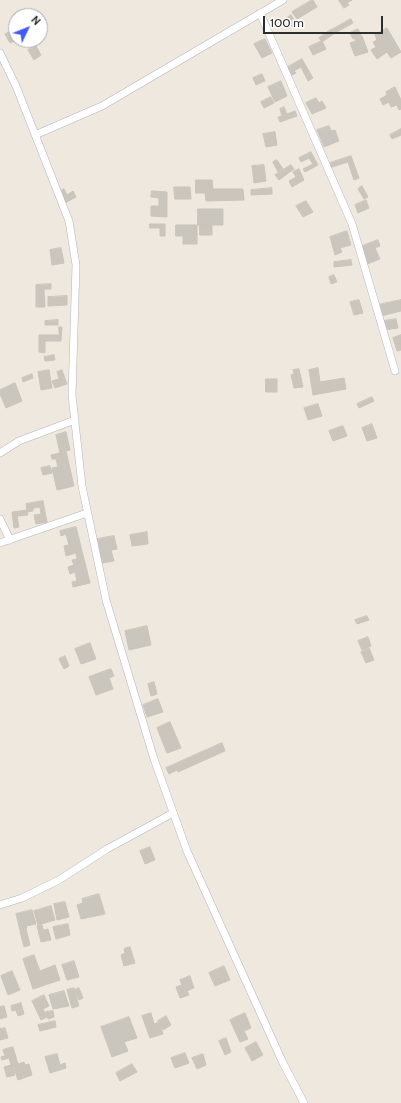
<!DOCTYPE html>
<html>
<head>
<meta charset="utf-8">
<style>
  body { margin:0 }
  #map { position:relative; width:401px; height:1103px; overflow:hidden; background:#eee8df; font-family:Cabin,sans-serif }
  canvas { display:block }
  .north { position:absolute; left:8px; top:8px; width:40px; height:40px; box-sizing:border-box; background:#fff; border:1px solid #ababab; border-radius:50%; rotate:47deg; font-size:11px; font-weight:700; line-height:16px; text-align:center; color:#2d2d2d }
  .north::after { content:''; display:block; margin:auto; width:14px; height:18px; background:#425bf8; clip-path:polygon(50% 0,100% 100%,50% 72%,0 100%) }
  .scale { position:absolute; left:263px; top:16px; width:120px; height:18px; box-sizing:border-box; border:2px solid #2d2d2d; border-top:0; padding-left:5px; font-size:12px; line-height:14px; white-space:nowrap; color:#2d2d2d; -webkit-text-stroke:3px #fff; paint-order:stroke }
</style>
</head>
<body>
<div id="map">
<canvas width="401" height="1103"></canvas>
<div class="north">N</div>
<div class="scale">100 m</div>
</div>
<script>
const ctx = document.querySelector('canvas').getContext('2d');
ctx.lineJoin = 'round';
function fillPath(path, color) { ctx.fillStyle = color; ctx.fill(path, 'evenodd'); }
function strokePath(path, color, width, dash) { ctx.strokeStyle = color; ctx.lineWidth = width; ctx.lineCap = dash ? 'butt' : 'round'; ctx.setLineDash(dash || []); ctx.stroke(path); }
const building = new Path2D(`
  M312,0H313L317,7L297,19L292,12Z
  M339,0H352L347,3L349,5L344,8Z
  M291,15L297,24L293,27L286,19Z
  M351,19L353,23L335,33L333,29Z
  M387,28L401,52L391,58L387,52L377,59L371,50L376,47L373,42L377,40L375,35Z
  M332,29L335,33L322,42L319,38Z
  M358,29L361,35L353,39L350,33Z
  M13,31L17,40L10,43L5,34Z
  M362,36L368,52L355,56L350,43L356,41L355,39Z
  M265,39L272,53L262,58L254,44Z
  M322,41L326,49L313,55L309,47Z
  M36,46L41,55L34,60L28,50Z
  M302,59L313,78L308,81L301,67L294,71L296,73L290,76L286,68Z
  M262,74L265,81L256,85L253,78Z
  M281,81L287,96L275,102L268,87Z
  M395,87L401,100V109L399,110L397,105L391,107L389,102L383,105L380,99L387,95L386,92Z
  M271,97L274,103L264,108L261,102Z
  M316,98L319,103L322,101L326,108L312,114L306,103Z
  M284,107L287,114L295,111L297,116L280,122L278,117L282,116L280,109Z
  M329,126L331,131L335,130L339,141L324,147L317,130Z
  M401,129V135L392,139L390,135Z
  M275,132L277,145L266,147L263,134Z
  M311,152L318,165L305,172L303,169L313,164L309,158L301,162L299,158Z
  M351,156L359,178L354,180L348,162L329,168L327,164Z
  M277,160L283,169L278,172L273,162Z
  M264,165L266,181L254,183L252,166Z
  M291,165L294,169L279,180L275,175Z
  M299,169L304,180L292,187L289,181L296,177L293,172Z
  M196,180H212L213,189H243L244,200L206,201L205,193H196Z
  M362,186L368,197L364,199L358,189Z
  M174,187H190L191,199H175Z
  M272,188V194L251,195V190Z
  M64,189L67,195L73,191L76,197L65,203L59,192Z
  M152,191L167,192V217L151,216V206H159V198L151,197Z
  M366,200L369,208L358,213L355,205Z
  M306,201L313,212L303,217L296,206Z
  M198,209H223V225H198Z
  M150,224H165V236H160V228H150Z
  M176,225H197V244H183V236H176Z
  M200,225H212V235H200Z
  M347,231L351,245L340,248L342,252L335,255L330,237Z
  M378,240L380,246L375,248L380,259L367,264L360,247Z
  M61,248L64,263L52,265L50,250Z
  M351,260L352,265L334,267V262Z
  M334,275L337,282L331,284L329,277Z
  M51,284V289H44L45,307H36V285Z
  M67,296V305L48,306V297Z
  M359,300L363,313L354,315L350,302Z
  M401,300V311L381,316L378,305Z
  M396,319L398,328L385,330L384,321Z
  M58,320V325H45V321Z
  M59,327H62L61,341H45V353L39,352V335H59Z
  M401,335V350L397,351L393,338Z
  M54,355L55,360L45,361L44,357Z
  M318,368L320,382L344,378L346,389L313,395L309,370Z
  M299,369L303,387L294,388L291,375L294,374L293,370Z
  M49,370L52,388L41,390L38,372Z
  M62,370L67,384L55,388L52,381L59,379L57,372Z
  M32,374L33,378L23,382L22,378Z
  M266,379H277V392H266Z
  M15,383L22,401L6,408L0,394V390Z
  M372,397L374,401L359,408L357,404Z
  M318,404L322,416L308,420L304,408Z
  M372,424L377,438L367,441L362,428Z
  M343,426L347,436L333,441L329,431Z
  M66,432L70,450L66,451L74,486L57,490L52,468L58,467L56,459H52L51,455L60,453L56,435Z
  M50,466L52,473L43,475L41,468Z
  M43,501L47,522L36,524L34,515L41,514L40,507L33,508V511L27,512L28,515L17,516L19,527L14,528L12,512L27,510L26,504Z
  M76,527L90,583L73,587L72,582L77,581L75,572L70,574L68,567L74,565L72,560L77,559L76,553L66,556L64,546L69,545L66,534L61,536L60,531Z
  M147,532L148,544L132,546L130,535Z
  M114,536L117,549L111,550L114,561L102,563L97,539Z
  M367,616L369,620L357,624L355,620Z
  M147,626L151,645L129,650L125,631Z
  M368,637L371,646L362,650L358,641Z
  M90,643L96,659L81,664L75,649Z
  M369,648L374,660L366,663L361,652Z
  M65,656L69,666L64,669L59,659Z
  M111,669L114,676L109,678L113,689L96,695L89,677Z
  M154,682L157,694L151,696L148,684Z
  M158,699L163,712L147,717L143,705Z
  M170,722L181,748L167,753L157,728Z
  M222,743L225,751L178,772L177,770L169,774L166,768Z
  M150,847L155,860L145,864L140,851Z
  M99,894L105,914L81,919L77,905L83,903L82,899Z
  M65,902L69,917L57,920L54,904Z
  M51,906L55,920L38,925L34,911Z
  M32,910L36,924L26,926L27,928L20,930L16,914Z
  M68,924L70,935L56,939L53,927Z
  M42,925L43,930L48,929L51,940L41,942L37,926Z
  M26,929L30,945L24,947L20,931Z
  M130,947L135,963L124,966L121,955L125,953L124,949Z
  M34,955L40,971L55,965L60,980L33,989L23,959Z
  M74,961L79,977L67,980L62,965Z
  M224,966L230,980L215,986L209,973Z
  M12,971L20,990L8,995L1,976Z
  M190,976L194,988L187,991L189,995L180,998L176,987L182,985L180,980Z
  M74,988L79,1006L72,1008L67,990Z
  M79,988L83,998L79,1000L75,990Z
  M64,991L69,1006L53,1009L49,995Z
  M44,995L49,1006L43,1009L47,1017L41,1020L32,1001Z
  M21,1003L24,1014L18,1016L16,1010L12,1011L11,1006Z
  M4,1006L7,1017L0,1019V1007Z
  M53,1011L54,1017L48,1019L46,1012Z
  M151,1013L154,1024L159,1022L163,1034L150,1038L142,1016Z
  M245,1013L251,1028L244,1031L248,1039L240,1042L230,1020Z
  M166,1016L171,1025L163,1030L158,1021Z
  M129,1017L137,1038L124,1042L128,1051L112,1057L101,1027Z
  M55,1021L56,1027L40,1031L38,1025Z
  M5,1028L8,1038L0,1040V1029Z
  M226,1038L231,1052L225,1055L219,1041Z
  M256,1042L263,1055L252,1061L245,1048Z
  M13,1047L18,1064L24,1062L25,1065L29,1064L32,1075L18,1080L13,1065H12L15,1075L7,1077L4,1067L11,1065L9,1058L2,1060L1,1057L5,1056L3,1050Z
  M185,1053L189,1063L175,1068L171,1058Z
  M57,1054L60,1065L65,1063L66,1068L50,1073L45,1057Z
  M203,1054L206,1065L197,1069L192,1058Z
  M132,1064L137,1072L120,1081L116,1073Z`);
fillPath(building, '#cac6be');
strokePath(building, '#cac4b9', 1);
const street = new Path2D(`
  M260,13L352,224L395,371
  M0,53L16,86L69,221L76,265L72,395L82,486L106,600L154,759L187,851L283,1063L304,1103
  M35,135L102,106L283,0
  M0,453L19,441L75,420
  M0,519L10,540
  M0,543L87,513
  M0,905L22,898L59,880L107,849L173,813`);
strokePath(street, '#b3b5c0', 8);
strokePath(street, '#fff', 7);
</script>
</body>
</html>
